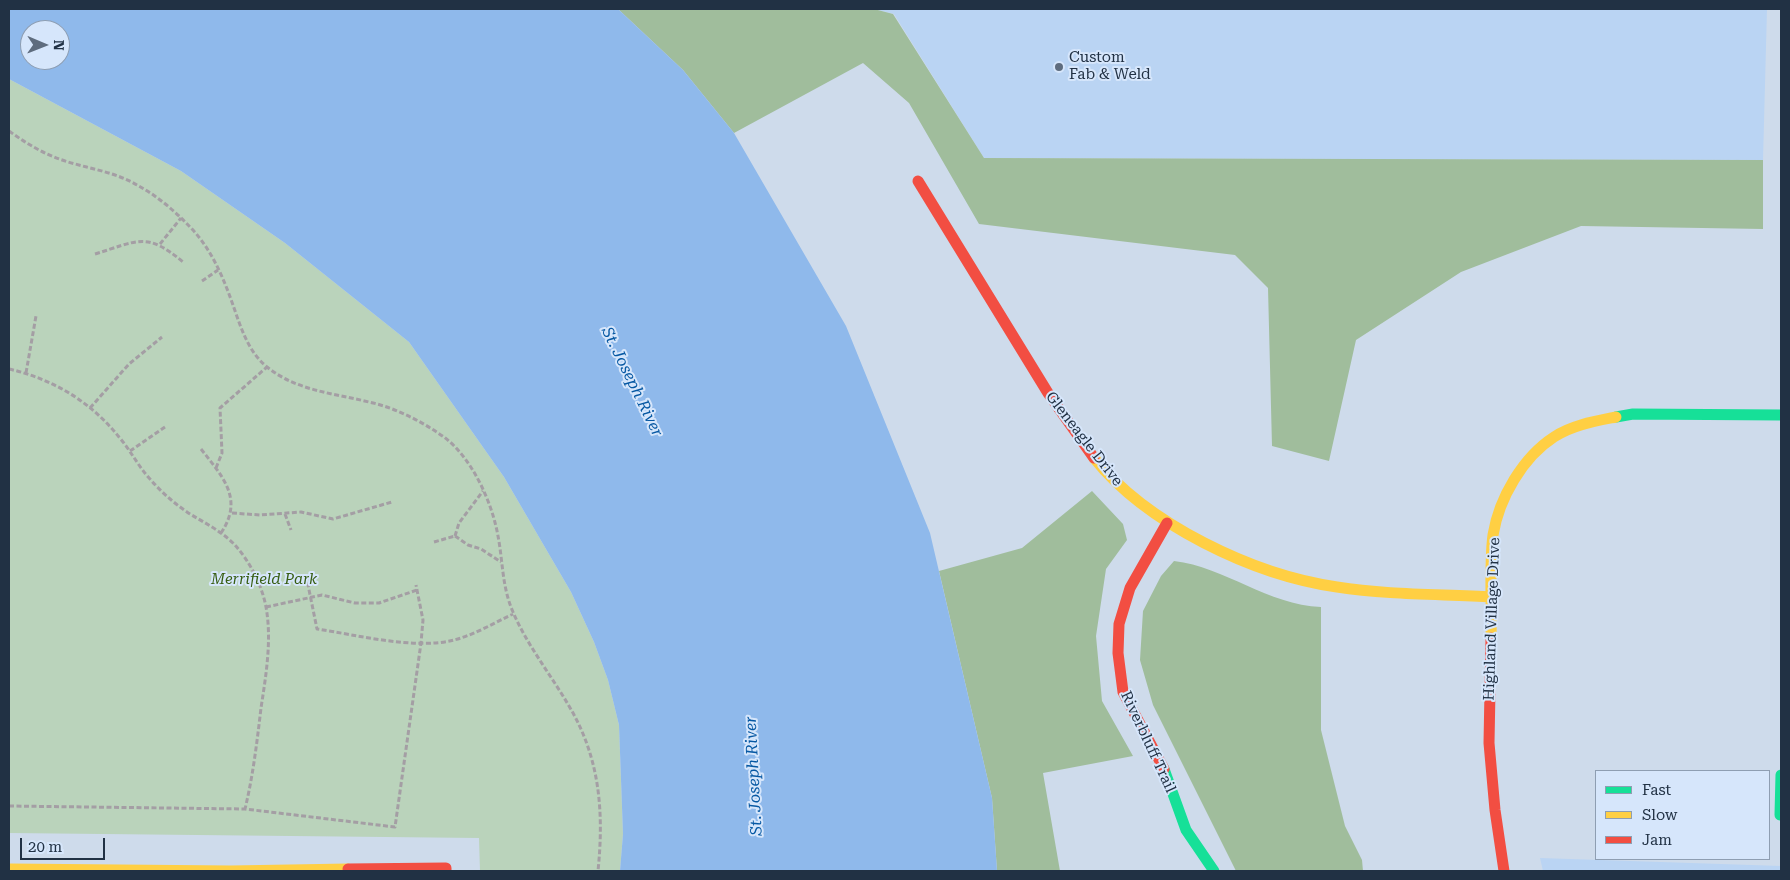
<!DOCTYPE html>
<html>
<head>
<meta charset="utf-8">
<style>
  body { margin:0 }
  #map { position:relative; width:1790px; height:880px; overflow:hidden; background:#cedbeb; font-family:"Roboto Serif",serif }
  canvas { display:block }
  .frame { position:absolute; inset:0; border:10px solid #213144; pointer-events:none }
  .legend { position:absolute; left:1595px; top:770px; width:175px; height:90px; box-sizing:border-box; background:#d6e6fb; border:1px solid #8e9eb2; margin:0; padding:6px 9px; list-style:none; font-size:15px; color:#213144 }
  .legend li { display:flex; align-items:center; gap:10px; height:25px }
  .legend b { width:25px; border:1px solid #8e9eb2 }
  .north { position:absolute; left:20px; top:20px; width:50px; height:50px; box-sizing:border-box; background:#d6e6fb; border:1px solid #8e9eb2; border-radius:50%; rotate:91deg; font-size:14px; font-weight:700; line-height:20px; text-align:center; color:#213144 }
  .north::after { content:''; display:block; margin:auto; width:18px; height:22px; background:#5e6c7e; clip-path:polygon(50% 0,100% 100%,50% 72%,0 100%) }
  .scale { position:absolute; left:20px; top:838px; width:85px; height:22px; box-sizing:border-box; border:2px solid #213144; border-top:0; padding-left:6px; font-size:15px; line-height:18px; white-space:nowrap; color:#213144; -webkit-text-stroke:4px #d6e6fb; paint-order:stroke }
</style>
</head>
<body>
<div id="map">
<canvas width="1790" height="880"></canvas>
<div class="frame"></div>
<ul class="legend">
<li><b style="height:6px;background:#16e098"></b>Fast</li>
<li><b style="height:6px;background:#ffcf43"></b>Slow</li>
<li><b style="height:6px;background:#f24e42"></b>Jam</li>
</ul>
<div class="north">N</div>
<div class="scale">20 m</div>
</div>
<script>
const ctx = document.querySelector('canvas').getContext('2d');
ctx.lineJoin = 'round';
function fillPath(path, color) { ctx.fillStyle = color; ctx.fill(path, 'evenodd'); }
function strokePath(path, color, width, dash) { ctx.strokeStyle = color; ctx.lineWidth = width; ctx.lineCap = dash ? 'butt' : 'round'; ctx.setLineDash(dash || []); ctx.stroke(path); }
function label(font, color, halo, rows, align = 'center') {
  ctx.font = font + ' "Roboto Serif",serif'; ctx.lineWidth = 4; ctx.setLineDash([]); ctx.textBaseline = 'middle'; ctx.strokeStyle = halo; ctx.fillStyle = color; for (const [text, x, y, turn = 0] of rows) {
    ctx.save(); ctx.translate(x, y); ctx.rotate((+turn || 0) * Math.PI / 180); ctx.textAlign = isNaN(turn) ? turn : align; if (halo) ctx.strokeText(text, 0, 0); ctx.fillText(text, 0, 0); ctx.restore();
  }
}
fillPath(new Path2D(`
  M874,9H1767L1763,160L984,158L894,14Z
  M1540,858L1781,866V871H1543Z`), '#bad4f3');
fillPath(new Path2D(`
  M9,79L181,171L285,243L409,342L504,477L571,592L594,642L608,680L619,725L623,834L620,871H480L479,838L9,833Z`), '#bad3bb');
fillPath(new Path2D(`
  M618,9H874L893,14L984,158L1763,160V229L1581,226L1461,272L1356,340L1329,461L1272,446L1268,288L1235,255L979,224L909,103L863,63L734,133L683,70Z
  M1092,491L1123,524L1127,540L1106,569L1096,636L1102,701L1133,756L1043,773L1060,871H997L992,798L939,571L1022,548Z
  M1174,561C1225,567 1268,605 1321,607V730L1345,826L1362,860L1363,871H1236L1153,705L1140,660L1143,611L1161,576Z`), '#a0bd9c');
fillPath(new Path2D(`
  M9,9H618L683,70L734,133L846,326L930,533L992,798L997,871H620L623,834L619,725L608,680L594,642L571,592L504,477L409,342L285,243L181,171L9,79ZM30,30H60V60H30Z`), '#8fb9eb');
strokePath(new Path2D(`
  M9,131C23,141 37,150 54,157C81,168 112,170 137,185C156,195 175,211 190,227C208,245 220,270 229,294C239,320 245,349 267,367C297,391 333,393 369,402C396,408 421,421 444,437C472,458 492,502 498,536C503,562 502,587 513,612C527,645 551,675 569,706C600,758 604,812 598,871
  M160,244L181,218
  M95,254C138,241 146,231 183,262
  M202,281L218,270
  M9,369C53,379 91,402 119,437C131,451 138,466 150,479C162,493 175,504 190,514C205,523 221,531 234,544C249,560 262,585 266,607C272,640 266,675 261,708C257,742 253,776 245,809
  M26,373L36,316
  M90,408L129,364L162,337
  M201,449C223,477 244,499 221,533
  M130,451L165,427
  M216,468L222,453L220,408L267,367
  M232,513L260,515L301,512L333,519L392,502
  M285,514L291,530
  M455,536L459,523L483,491
  M455,536L468,545L481,549L501,562
  M434,542L455,536
  M306,575L317,629C357,635 416,650 454,640C474,635 494,623 513,614
  M266,607L322,595L355,603H379L417,590
  M9,806L245,809L395,827L421,643L423,620L416,585`), '#a49ea4', 3, [5, 2.5]);
strokePath(new Path2D(`
  M1616,417L1633,414L1781,415
  M1164,769L1186,830L1214,871
  M1780,815L1781,775`), '#16e098', 11);
strokePath(new Path2D(`
  M1094,458C1147,524 1253,575 1337,587C1388,595 1440,594 1492,597
  M1491,638C1492,607 1489,564 1493,535C1499,498 1523,457 1554,437C1572,425 1596,421 1616,417
  M9,869L231,871L348,869`), '#ffcf43', 11);
strokePath(new Path2D(`
  M918,181L1048,393L1094,458
  M1491,638L1489,743L1495,810L1504,871
  M1164,769L1123,692L1118,653L1119,624L1130,588L1167,523
  M348,869L446,868V871`), '#f24e42', 11);
for (const [x, y, r, color] of [
  [1059,67,5,"#5e6c7e"]
]) { const dot = new Path2D(); dot.arc(x, y, r, 0, 2 * Math.PI); ctx.fillStyle = color; ctx.fill(dot); strokePath(dot, '#d6e6fb', 2); }
label('15px', '#213144', '#d6e6fb', [
  ["Custom",1069,58],
  ["Fab & Weld",1069,75]
], 'left');
label('15px', '#213144', '#d6e6fb', [
  ["Gleneagle Drive",1084,439,52],
  ["Highland Village Drive",1492,619,-88],
  ["Riverbluff Trail",1148,742,65]
]);
label('italic 15px', '#365d11', '#d6e6fb', [
  ["Merrifield Park",264,580]
]);
label('italic 16px', '#0658a3', '#d6e6fb', [
  ["St. Joseph River",632,382,64],
  ["St. Joseph River",754,776,-93]
]);
</script>
</body>
</html>
